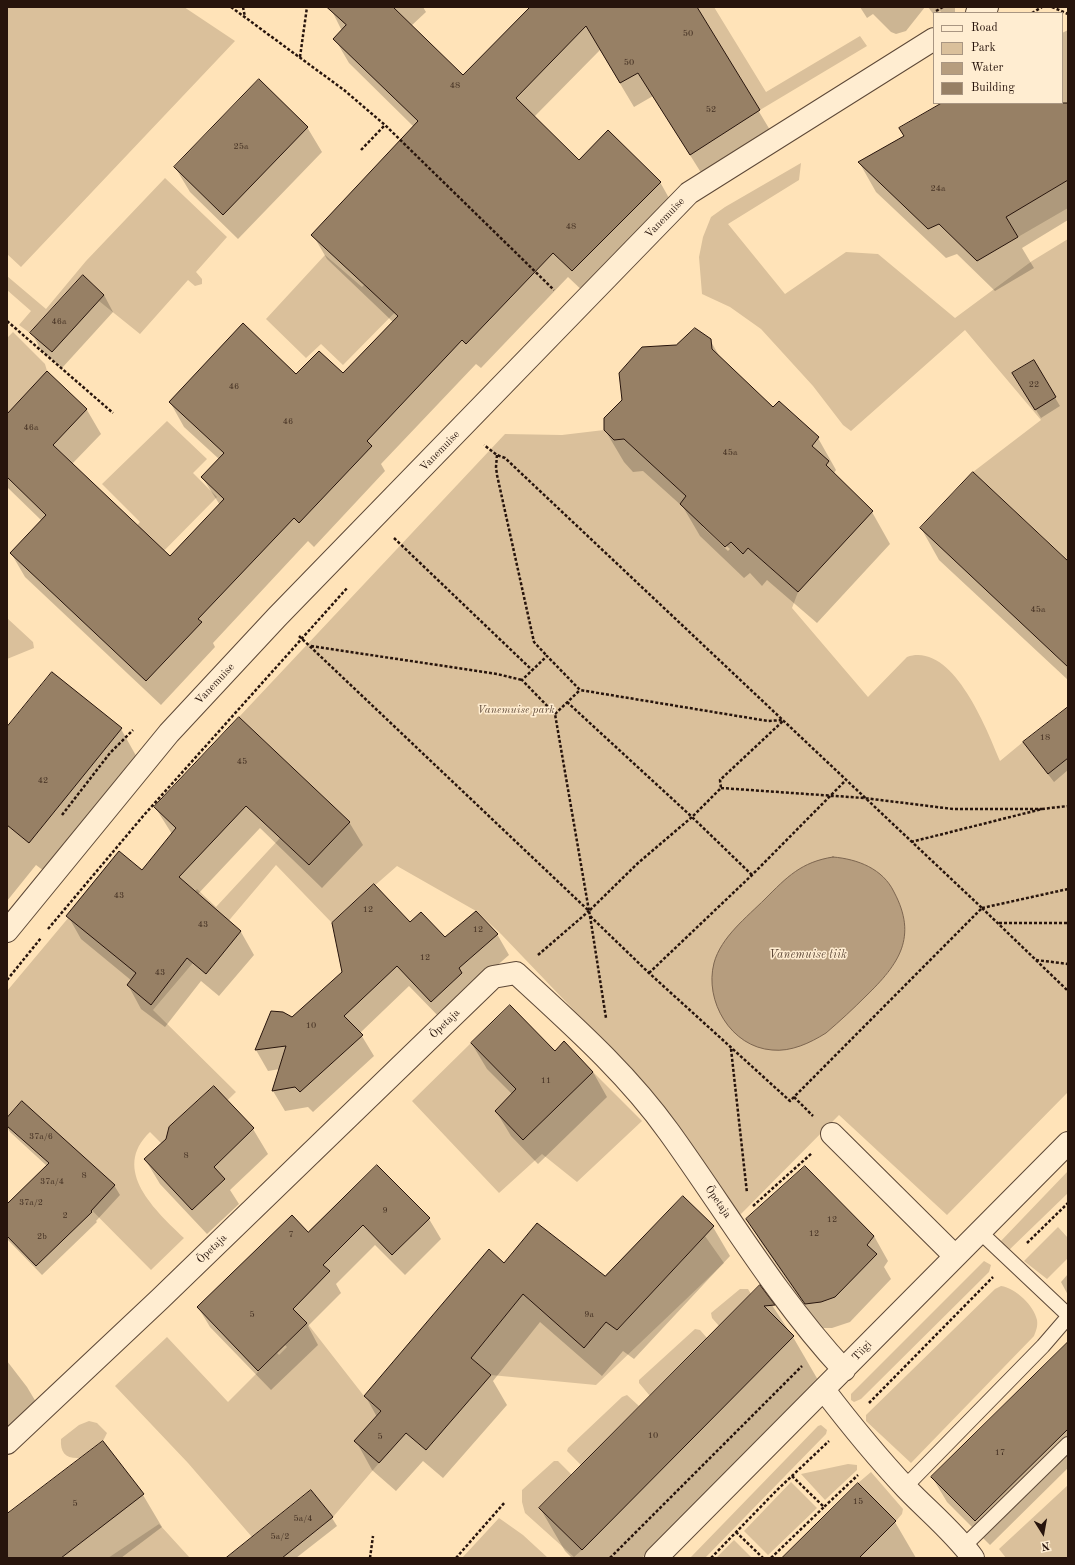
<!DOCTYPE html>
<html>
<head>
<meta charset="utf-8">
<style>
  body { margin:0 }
  #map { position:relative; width:1075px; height:1565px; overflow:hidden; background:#ffe3b8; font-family:"Old Standard TT",serif }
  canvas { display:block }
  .frame { position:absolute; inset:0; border:8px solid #27140c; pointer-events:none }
  .legend { position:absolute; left:933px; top:12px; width:130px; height:92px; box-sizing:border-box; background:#ffedd1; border:1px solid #a99682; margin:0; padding:5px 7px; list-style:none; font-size:12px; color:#27140c }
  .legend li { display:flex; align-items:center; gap:8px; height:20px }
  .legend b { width:20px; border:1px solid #a99682 }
  .north { position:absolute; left:1023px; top:1513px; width:40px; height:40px; -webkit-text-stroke:3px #ffedd1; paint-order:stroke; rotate:169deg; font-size:11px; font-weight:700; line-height:16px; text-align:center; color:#27140c }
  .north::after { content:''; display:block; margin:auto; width:14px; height:18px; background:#27140c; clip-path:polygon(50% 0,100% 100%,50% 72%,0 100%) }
</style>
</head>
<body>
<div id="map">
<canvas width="1075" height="1565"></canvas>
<div class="frame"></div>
<ul class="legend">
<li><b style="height:5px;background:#ffedd1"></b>Road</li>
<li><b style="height:11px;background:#dac09b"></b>Park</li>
<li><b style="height:11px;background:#b69d7e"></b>Water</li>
<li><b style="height:11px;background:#978065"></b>Building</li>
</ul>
<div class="north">N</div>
</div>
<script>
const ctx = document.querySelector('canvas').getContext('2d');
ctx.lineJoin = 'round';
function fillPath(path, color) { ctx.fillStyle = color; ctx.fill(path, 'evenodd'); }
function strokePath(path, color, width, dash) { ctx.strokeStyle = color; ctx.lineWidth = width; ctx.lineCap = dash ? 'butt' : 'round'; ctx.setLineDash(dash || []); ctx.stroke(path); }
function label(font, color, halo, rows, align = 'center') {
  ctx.font = font + ' "Old Standard TT",serif'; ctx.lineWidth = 3; ctx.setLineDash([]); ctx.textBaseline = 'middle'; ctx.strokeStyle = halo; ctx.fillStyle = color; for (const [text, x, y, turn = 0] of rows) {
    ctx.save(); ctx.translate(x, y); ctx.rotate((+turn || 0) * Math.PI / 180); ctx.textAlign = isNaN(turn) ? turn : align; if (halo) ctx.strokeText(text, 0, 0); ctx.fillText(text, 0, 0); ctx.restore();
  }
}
fillPath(new Path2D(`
  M7,7H184L235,41L21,267L7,254Z
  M697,7H714L766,92L860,36L867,46L760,110Z
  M1010,146L1040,197L1068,180V208L1018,237L976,165Z
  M801,163L799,180L728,224L785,294L846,252L878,254L955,318L1032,261L1068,239V560L973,472L1041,420L965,330L851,431L843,425L813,386L761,329L730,307L702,294L699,257L703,237L711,217L725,207Z
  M165,178L227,237L196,272L202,279V284L195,286L188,280L140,334L99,301L104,295L83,275L30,333L19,325L31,311L7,290V276L46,309L86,261Z
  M325,255L362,287L381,268L412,295L343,365L321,344L306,358L266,319Z
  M13,332L45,364L47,371L7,414V338Z
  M167,421L207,459L193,473L217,497L149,566L123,542L140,522L102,484Z
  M604,430L614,440L624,439L686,496L680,504L725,547L731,542L743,554L748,548L798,592L792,608L868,697L907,657C953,641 987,730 1000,761L1023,742L1048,774L1068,758V1092L947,1215L839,1115L739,1216L654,1094L501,934L476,911L397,866L332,923L276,865L153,1010L236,1092L172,1154L150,1132C110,1170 156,1211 184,1238L151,1270L47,1165L68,1144L7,1118V991L69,917L128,965L197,889L216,907L280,838L309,865L350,822L239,717L505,434L562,435Z
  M7,618L33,642L34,648L7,659Z
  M471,1043L516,1089L523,1140L593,1072L642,1121L577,1182L542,1154L499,1193L412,1101Z
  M1068,1171V1193L1008,1251L999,1243Z
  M1058,1227L1068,1238V1258L1047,1279L1024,1261Z
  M705,1236L724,1263L596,1385L491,1375L471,1358L526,1290L584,1347L606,1322L617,1330Z
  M984,1261L991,1265L989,1272L861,1399L854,1402L851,1400V1394Z
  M1001,1286C1016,1288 1034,1306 1037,1320C1038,1326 1036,1331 1034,1336L911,1463L866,1421V1415L995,1289Z
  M740,1289H748L751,1294L719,1326L712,1318L711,1313Z
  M307,1323L364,1396L381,1411L355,1441L379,1463L333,1517L311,1490L252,1537L188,1463L115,1386L167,1337L228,1402L277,1353L279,1355L287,1347L285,1345Z
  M695,1329L700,1330L707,1338L650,1396L639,1383V1380Z
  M627,1395L639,1406L581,1465L567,1451L568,1448L622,1397Z
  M89,1421L97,1423L107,1433L103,1441L80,1458C66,1459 60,1453 61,1439L79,1425Z
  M821,1425L827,1430L826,1434L705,1558H690L818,1426Z
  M554,1461H558L572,1475L539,1508L582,1550L574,1557L525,1513L522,1502V1490Z
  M848,1464L857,1465V1470L825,1500L801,1474Z
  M871,1472L903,1509L902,1514L896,1521L858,1483Z
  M791,1482L817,1508L768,1555L744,1531Z
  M1068,1485V1558H1006L999,1549Z
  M499,1518L523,1535L548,1558H462Z
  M159,1524L190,1558H108Z
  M734,1540L752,1558H716Z`), '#dac09b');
const water = new Path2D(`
  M833,857C858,859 883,869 894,892C918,937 899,964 866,996C853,1009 840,1021 826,1033C810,1043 791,1052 772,1050C731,1047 704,1001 714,963C721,937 747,917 765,899C787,877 801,862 833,857Z`);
fillPath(water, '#b69d7e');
strokePath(water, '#7d6650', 1);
fillPath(new Path2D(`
  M330,7H423L426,12L411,26L463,76L531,7H696L773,135L705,179L653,96L634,107L600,50L534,117L579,162L660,182L674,207L587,295L568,277L481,368L476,364L381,464L385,471L314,547L308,541L213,643L215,647L161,705L25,577L11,553L42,521L7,487V415L47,373L87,410L101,434L72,464L170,558L220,505L202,477L219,459L184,427L170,402L296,376L343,374L393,322L327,259L313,235L414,127L349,63L335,39L342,31Z
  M860,7H925L906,31L896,34L891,32L873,14L867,18Z
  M928,7H955V13H942L940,11L934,15Z
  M1068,30V220L1022,248L1034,268L995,291L957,254L946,258L876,192L859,162L905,136L944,103H1062V33Z
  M307,127L322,152L238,239L190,192L175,167Z
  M104,295L113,312L62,368L41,350L32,333Z
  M710,340L721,359L773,408L818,438L836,470L834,473L838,478L872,512L890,544L817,623L767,580L762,586L750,573L744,578L700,536L683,507L643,471L633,472L624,462L605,430L676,346ZM701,522L730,549L728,551L703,527Z
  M1033,361L1060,406L1041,418L1018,382Z
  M921,528L1068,562V680L939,560Z
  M1068,708V770L1054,782L1024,743Z
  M239,718L349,822L363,845L322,888L260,828L198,894L241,932L254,955L219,996L201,981L165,1027L141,1009L128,985L132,981L81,939L68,916L142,871L172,834L155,807Z
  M7,729H121L139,761L48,874L36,865L7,901Z
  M410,924L445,939L497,934L509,955L470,989L444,1022L409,986L360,1033L374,1056L313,1112L308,1107L285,1111L273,1091L280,1069L268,1071L256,1050L272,1012L292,1018Z
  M472,1044L555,1052L593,1072L607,1097L538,1164L511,1136L496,1111L513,1095L487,1069Z
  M214,1088L253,1129L268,1154L230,1190L239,1204L207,1234L160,1184L145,1159L167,1139Z
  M7,1119L114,1185L120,1195L96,1221L97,1222L42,1275L7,1239V1205L47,1166L10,1132L7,1127Z
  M377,1166L429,1219L441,1239L405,1275L375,1245L336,1284L341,1293L308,1326L318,1345L271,1390L210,1327L198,1307L308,1233Z
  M805,1168L874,1236L888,1261L884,1267L891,1279L850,1322L832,1328H820L762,1244L747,1219Z
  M713,1227L730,1256L634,1359L623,1351L602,1376L540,1322L493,1381L507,1405L443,1478L423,1461L396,1491L372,1470L356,1441L377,1417L366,1397L504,1264L605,1277Z
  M1068,1274V1295L1061,1282Z
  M760,1287L793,1337L818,1380L642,1558H572L565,1551L540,1508Z
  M7,1361L27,1387L42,1412L7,1439Z
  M1068,1366V1468L990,1545L947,1502L932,1477Z
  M103,1442L143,1495L162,1527L121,1558H7V1516Z
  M858,1484L895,1522L916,1558H783Z
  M332,1518L337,1526L296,1558H228Z`), '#0003');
const building = new Path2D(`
  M327,7H393L463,75L530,7H697L760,110L690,155L638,73L620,83L586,26L516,98L579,160L608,130L661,182L572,271L553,253L466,344L462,340L367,441L372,446L299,523L294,518L198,619L202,622L146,681L10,553L46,515L7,477V414L47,371L87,409L53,445L170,556L224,499L201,477L224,453L169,402L243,323L296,374L319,351L343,373L398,316L311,235L418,121L333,39L346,25Z
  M259,79L308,127L223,215L174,167Z
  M942,103H1068V180L1006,217L1018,237L977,261L939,224L928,229L858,162L904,136L899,128Z
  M83,275L104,295L52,352L30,333Z
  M695,328L711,339L712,349L773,407L779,401L819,437L812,446L829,461L826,465L873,511L798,592L748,548L743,554L731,542L725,547L680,504L686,496L624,439L614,440L604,430V418L622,400L619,373L642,347L676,345Z
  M1034,360L1056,397L1035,410L1012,373Z
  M973,472L1068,561V667L920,528Z
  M52,672L122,728L29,843L7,825V727Z
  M1068,707V758L1048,774L1023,742Z
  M239,717L350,822L309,865L246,806L179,877L241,931L206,974L187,958L151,1005L127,985L136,973L66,916L119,851L142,870L176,828L154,807Z
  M374,884L410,922L421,912L445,937L476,911L498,934L459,968L462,973L431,1002L397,966L344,1016L363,1035L300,1092L295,1087L272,1091L286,1046L255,1050L271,1011L283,1012L292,1017L342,972L332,923Z
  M510,1005L555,1051L564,1041L593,1072L523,1140L495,1111L516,1089L471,1043Z
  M214,1086L254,1128L214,1167L225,1179L192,1210L144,1159L166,1139L169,1127Z
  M22,1101L115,1185L91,1211L92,1212L36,1266L7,1236V1204L49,1163L7,1126V1118Z
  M377,1165L430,1218L392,1255L363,1225L323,1265L330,1271L293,1309L307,1323L258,1371L197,1307L292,1215L308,1232Z
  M805,1166L874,1236L867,1245L877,1254L835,1297L821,1302L805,1304L746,1219Z
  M683,1196L714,1226L617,1330L606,1322L584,1348L523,1294L471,1358L491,1375L426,1450L406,1433L379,1463L354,1441L381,1411L364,1396L489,1249L504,1263L537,1223L605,1276Z
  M760,1285L775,1305L764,1306L794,1336L582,1550L539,1508Z
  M1068,1342V1429L975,1521L931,1477Z
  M103,1441L144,1494L61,1558H7V1514Z
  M858,1483L896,1521L859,1558H782Z
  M311,1490L333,1517L282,1558H226Z`);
fillPath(building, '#978065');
strokePath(building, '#27140c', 1);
const service = new Path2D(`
  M979,1231L1068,1315
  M905,1487L1043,1346L1068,1317
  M964,1546L1068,1444`);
const minor = new Path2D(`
  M977,13L987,7
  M7,931L169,733L277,617L689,193L934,39
  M832,1134L955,1256
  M824,1390C850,1424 877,1457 906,1488C928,1511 954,1532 973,1558
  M7,1443L160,1299L493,977L516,973C570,1023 626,1072 669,1132C726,1211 777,1298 844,1370
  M656,1558L1068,1143`);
strokePath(service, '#5d4837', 16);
strokePath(minor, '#5d4837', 24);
strokePath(new Path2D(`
  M231,7L344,90L385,125L554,290
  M243,7L245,17
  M1052,7L1068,14
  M936,11L943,7
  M1032,13L1042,7
  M300,57L307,7
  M361,150L385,125
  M7,321L113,413
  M497,455L496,467L497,475L534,642L547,656
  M394,538L532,670
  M299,636L589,911L590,916L649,973L790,1101L976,914L982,908L505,458L497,455L484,445
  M311,646L497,674L522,680
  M567,702L692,817L638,863L589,911L555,714L522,680L547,656L580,690L768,721L783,720
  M555,714L580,690
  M721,788L864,798L953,809H1042
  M62,815L110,753L133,730
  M911,842L1042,809L1068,806
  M752,875L692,817L721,788L720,780L783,721
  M982,908L1068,991
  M982,908L1068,889
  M590,916L606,1018
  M999,923H1068
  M48,929L144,815L348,587
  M538,955L589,911
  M1036,960L1068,964
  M649,973L752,875L846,780
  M7,980L41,938
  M731,1049L747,1193
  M794,1097L813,1116
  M753,1206L812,1153
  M1027,1243L1068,1203
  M869,1403L993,1277
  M792,1476L824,1507L858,1475
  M736,1532L763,1558
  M370,1558L373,1536
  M456,1558L505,1502
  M610,1558L802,1366
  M711,1558L776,1491L829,1441
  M771,1558L824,1507`), '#27140c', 2.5, [3, 2]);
strokePath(service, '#ffedd1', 14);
strokePath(minor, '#ffedd1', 22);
label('9px', '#432f22', null, [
  ["50",688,34],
  ["50",629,63],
  ["48",455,86],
  ["52",711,110],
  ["25a",241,147],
  ["24a",938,189],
  ["48",571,227],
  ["46a",59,322],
  ["22",1034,385],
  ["46",234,387],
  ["46",288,422],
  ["46a",31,428],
  ["45a",730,453],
  ["45a",1038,610],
  ["18",1045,738],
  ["45",242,762],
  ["42",43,781],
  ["43",119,896],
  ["12",368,910],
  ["43",203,925],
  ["12",478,930],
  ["12",425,958],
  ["43",160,973],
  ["10",311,1026],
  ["11",546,1081],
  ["37a/6",41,1137],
  ["8",186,1156],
  ["8",84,1176],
  ["37a/4",52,1182],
  ["37a/2",31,1203],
  ["9",385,1211],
  ["2",65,1216],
  ["12",832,1220],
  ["12",814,1234],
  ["7",291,1235],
  ["2b",42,1237],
  ["5",252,1315],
  ["9a",589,1315],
  ["10",653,1436],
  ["5",380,1437],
  ["17",1000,1453],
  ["15",858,1502],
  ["5",75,1504],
  ["5a/4",303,1519],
  ["5a/2",280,1537]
]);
label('11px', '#27140c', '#ffedd1', [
  ["Vanemuise",665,218,-46],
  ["Vanemuise",440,451,-46],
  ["Vanemuise",215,684,-47],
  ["Õpetaja",445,1024,-44],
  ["Õpetaja",718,1202,55],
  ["Õpetaja",212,1249,-44],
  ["Tiigi",862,1351,-46]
]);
label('italic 11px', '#66503e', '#ffedd1', [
  ["Vanemuise park",516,710]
]);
label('italic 12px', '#604b3a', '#ffedd1', [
  ["Vanemuise tiik",808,955]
]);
</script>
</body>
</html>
